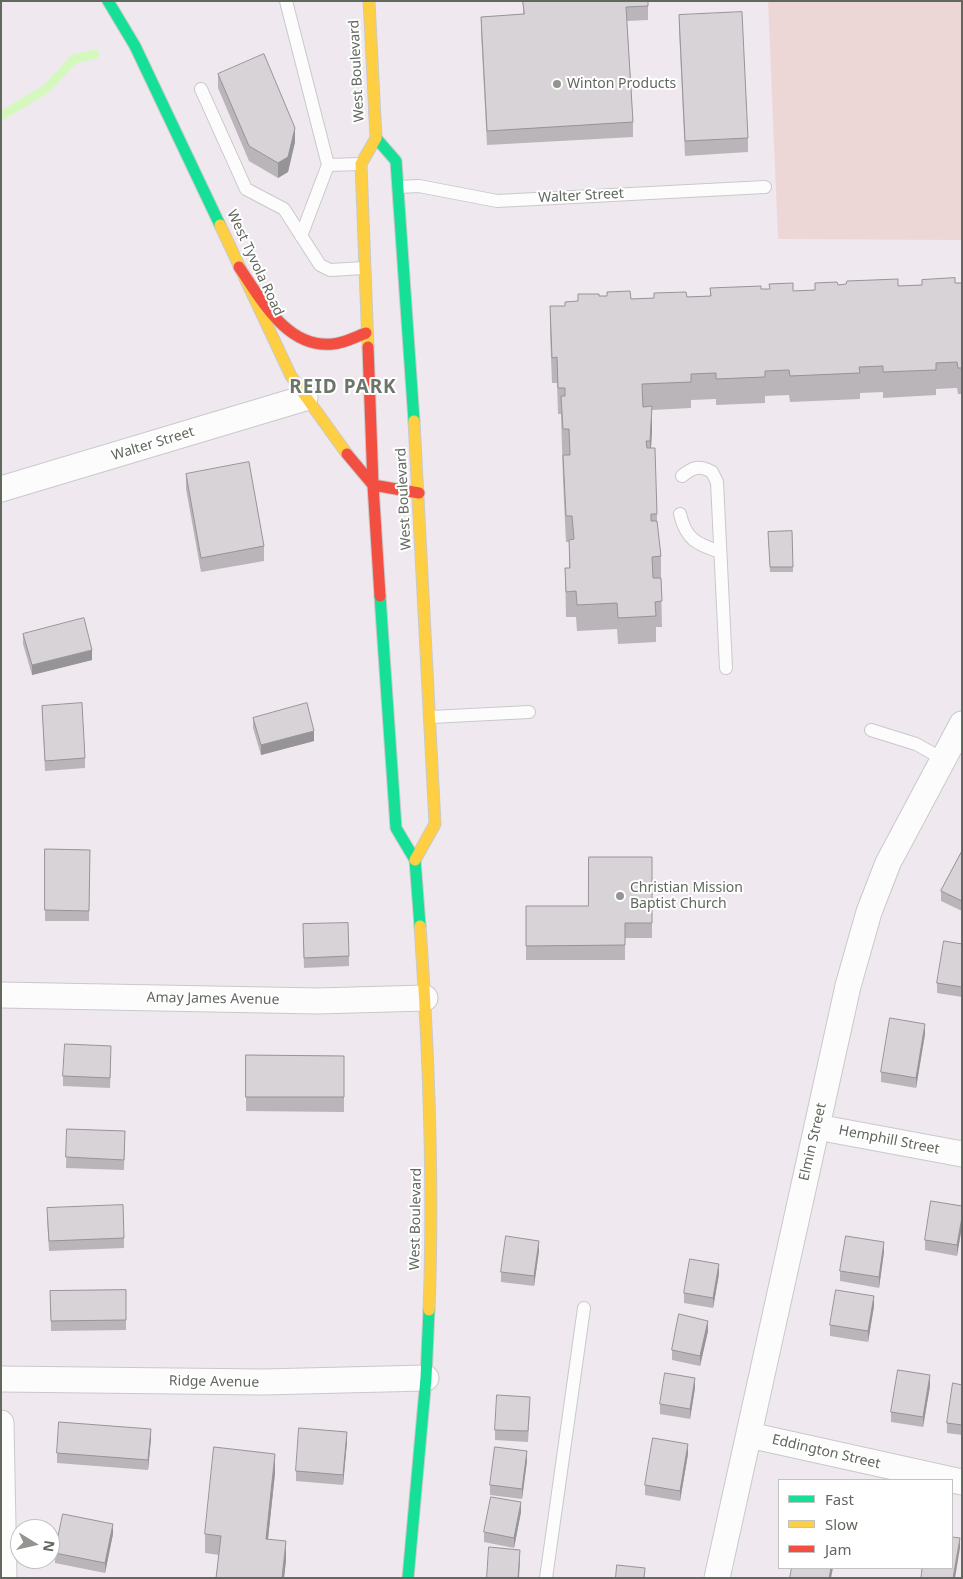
<!DOCTYPE html>
<html>
<head>
<meta charset="utf-8">
<style>
  body { margin:0 }
  #map { position:relative; width:963px; height:1579px; overflow:hidden; background:#efe9ef; font-family:"Noto Sans",sans-serif }
  canvas { display:block }
  .frame { position:absolute; inset:0; border:2px solid #61685e; pointer-events:none }
  .legend { position:absolute; left:778px; top:1479px; width:175px; height:90px; box-sizing:border-box; background:#fff; border:1px solid #c0c3bf; margin:0; padding:6px 9px; list-style:none; font-size:15px; color:#61685e }
  .legend li { display:flex; align-items:center; gap:10px; height:25px }
  .legend b { width:25px; border:1px solid #c0c3bf }
  .north { position:absolute; left:10px; top:1519px; width:50px; height:50px; box-sizing:border-box; background:#fff; border:1px solid #c0c3bf; border-radius:50%; rotate:99deg; font-size:14px; font-weight:700; line-height:20px; text-align:center; color:#61685e }
  .north::after { content:''; display:block; margin:auto; width:18px; height:22px; background:#939591; clip-path:polygon(50% 0,100% 100%,50% 72%,0 100%) }
</style>
</head>
<body>
<div id="map">
<canvas width="963" height="1579"></canvas>
<div class="frame"></div>
<ul class="legend">
<li><b style="height:6px;background:#16e098"></b>Fast</li>
<li><b style="height:6px;background:#ffcf43"></b>Slow</li>
<li><b style="height:6px;background:#f24e42"></b>Jam</li>
</ul>
<div class="north">N</div>
</div>
<script>
const ctx = document.querySelector('canvas').getContext('2d');
ctx.lineJoin = 'round';
function fillPath(path, color) { ctx.fillStyle = color; ctx.fill(path, 'evenodd'); }
function strokePath(path, color, width, dash) { ctx.strokeStyle = color; ctx.lineWidth = width; ctx.lineCap = dash ? 'butt' : 'round'; ctx.setLineDash(dash || []); ctx.stroke(path); }
function label(font, color, halo, rows, align = 'center') {
  ctx.font = font + ' "Noto Sans",sans-serif'; ctx.lineWidth = 4; ctx.setLineDash([]); ctx.textBaseline = 'middle'; ctx.strokeStyle = halo; ctx.fillStyle = color; for (const [text, x, y, turn = 0] of rows) {
    ctx.save(); ctx.translate(x, y); ctx.rotate((+turn || 0) * Math.PI / 180); ctx.textAlign = isNaN(turn) ? turn : align; if (halo) ctx.strokeText(text, 0, 0); ctx.fillText(text, 0, 0); ctx.restore();
  }
}
fillPath(new Path2D(`
  M768,1H962V240L778,239Z`), '#edd7d6');
strokePath(new Path2D(`
  M1,116L46,89L74,59L95,54`), '#d5f8be', 9);
const lane = new Path2D(`
  M286,1L328,165
  M201,89L246,189L284,209L320,265L330,270L364,268
  M399,187L419,186L497,201L765,187
  M301,236L328,165L361,164
  M682,476C693,467 699,465 712,472L717,482L726,668
  M680,514C686,540 697,544 720,552
  M431,717L529,712
  M871,730L916,744L943,759
  M546,1578L584,1308`);
const street = new Path2D(`
  M1,489L305,398
  M1,995L318,1001L425,998
  M817,1127L962,1154
  M1,1379L263,1382L426,1378
  M1,1423L4,1578
  M749,1435L962,1482
  M717,1578L848,986L869,912L888,863L962,724`);
const fast = new Path2D(`
  M108,1L135,46L220,225
  M376,138L396,161L414,421
  M380,596L396,828L415,860L420,926
  M408,1578L426,1378L429,1310`);
const slow = new Path2D(`
  M220,225L291,376L347,454
  M368,347L361,164L376,138L369,1
  M414,421L435,824L415,860
  M420,926C429,1055 434,1182 429,1310`);
const jam = new Path2D(`
  M239,267C261,299 287,349 333,344C345,343 355,337 366,333
  M368,347L373,485L380,596
  M347,454L373,485L419,493`);
strokePath(lane, '#c9c9c9', 14);
strokePath(street, '#c9c9c9', 27);
strokePath(fast, '#cacaca', 13);
strokePath(slow, '#cacaca', 13);
strokePath(jam, '#cacaca', 13);
strokePath(lane, '#fdfcfd', 12);
strokePath(street, '#fdfcfd', 25);
strokePath(fast, '#16e098', 11);
strokePath(slow, '#ffcf43', 11);
strokePath(jam, '#f24e42', 11);
fillPath(new Path2D(`
  M523,1H648V20L627,21L633,122V137L487,145L481,32V17L523,14Z
  M679,15L748,138V152L685,156L679,29Z
  M218,74L295,142L288,172L278,178L249,161L218,88Z
  M962,283V394H958L957,388L936,389V395L883,398V392L860,393V399L790,402L789,395L765,396V403L716,405V399L691,400V408L652,410L651,448L657,514V525L661,556V582L662,627H656V642L618,644L617,629L577,631L576,617H566L565,568H569V542H566L563,481L561,414H558L557,383H552L550,332V306H565L578,301L599,296L631,299L710,296V288L761,289L793,291L815,290L838,285L898,286Z
  M186,474L264,546V561L201,572L186,489Z
  M792,531L793,572H770L768,532Z
  M23,634L92,660L32,675L23,644Z
  M42,706L85,758V768L45,771Z
  M253,718L314,741L261,755L253,728Z
  M45,849L90,850L89,921H45Z
  M962,851V911L941,901V891Z
  M652,857V938H625V960H526V906H588Z
  M303,934L349,956V966L304,968Z
  M962,944V997L937,993V983Z
  M925,1034L916,1088L881,1082V1072Z
  M246,1055L344,1056V1112L246,1111Z
  M111,1056L110,1088L63,1086V1076Z
  M67,1129L125,1131L124,1170L66,1168Z
  M962,1206L957,1256L925,1250V1240Z
  M47,1218L124,1238V1248L49,1251Z
  M539,1251L534,1286L501,1282V1272Z
  M884,1252L879,1288L840,1281V1271Z
  M719,1274L713,1308L684,1303V1293Z
  M126,1290V1330L51,1331L50,1291Z
  M874,1306L868,1342L830,1336V1325Z
  M708,1331L700,1366L672,1360V1350Z
  M962,1385V1435L947,1433V1423Z
  M930,1386L923,1427L891,1422V1412Z
  M695,1388L690,1419L660,1414V1404Z
  M530,1407L528,1442L495,1440V1430Z
  M151,1439L148,1470L57,1463V1453Z
  M347,1442L343,1485L296,1481V1471Z
  M688,1454L680,1501L645,1495V1485Z
  M527,1461L522,1499L490,1495V1485Z
  M275,1473L268,1539L286,1560L284,1578H216L219,1555L205,1553V1534Z
  M521,1512L514,1548L484,1542V1532Z
  M113,1534L105,1573L55,1563V1553Z`), '#b9b5b9');
fillPath(new Path2D(`
  M295,128V142L288,172L278,178V163Z
  M652,406V432L650,466V441Z
  M92,650V660L32,675V665Z
  M314,731V741L261,755V745Z
  M925,1024V1034L916,1088V1078Z
  M962,1217V1227L957,1256V1245Z
  M539,1241V1251L534,1286V1276Z
  M884,1242V1252L879,1288V1277Z
  M719,1264V1274L713,1308V1298Z
  M874,1296V1306L868,1342V1331Z
  M708,1321V1331L700,1366V1356Z
  M930,1375V1386L923,1427V1417Z
  M695,1378V1388L690,1419V1409Z
  M151,1429V1439L148,1470V1460Z
  M347,1432V1442L343,1485V1475Z
  M688,1444V1454L680,1501V1491Z
  M527,1451V1461L522,1499V1489Z
  M275,1454V1473L266,1558V1539Z
  M521,1502V1512L514,1548V1538Z
  M113,1524V1534L105,1573V1563Z
  M960,1538V1548L955,1578H953Z
  M286,1541V1560L284,1578H282Z
  M520,1550V1560L519,1578H518Z
  M831,1568H833L831,1578H829Z`), '#969496');
const building = new Path2D(`
  M523,1H648V6L626,7L633,122L487,131L481,17L524,14Z
  M742,12L748,138L685,141L679,15Z
  M264,54L295,128L288,157L278,163L249,146L218,74Z
  M955,278V283H962V368H958L957,362L936,363V370L883,372V366L859,367L860,373L790,376L789,370L765,371V377L716,379V373L691,374V382L642,384L643,407L652,406L650,441H646L647,448H655L657,514H651V521H657L661,556L652,557L653,578H661L662,601L655,602L656,616L618,618L617,603L577,605L576,591L566,592L565,568H570L569,540L574,539L572,516H566L563,455H570L569,429H563L561,396H565V388H558L557,357L552,358L550,306H565V302L578,301V294H599V296H607V292L630,291L631,299L654,298V293L686,292L687,297L711,296L710,288L761,286V289H770L769,284L793,283V291L815,290V283L837,282L838,285L846,284L847,281L898,279V286L922,285V280Z
  M249,462L264,546L201,558L186,474Z
  M792,531L793,567H770L768,532Z
  M84,618L92,650L32,665L23,634Z
  M82,703L85,758L45,761L42,706Z
  M307,703L314,731L261,745L253,718Z
  M45,849L90,850L89,911L45,910Z
  M962,851V901L941,891Z
  M589,857H652V923H625V945L526,946V906H588Z
  M348,923L349,956L304,958L303,924Z
  M944,941L962,944V987L937,983Z
  M890,1018L925,1024L916,1078L881,1072Z
  M65,1044L111,1046L110,1078L63,1076Z
  M246,1055L344,1056V1097H246Z
  M67,1129L125,1131L124,1160L66,1157Z
  M931,1201L962,1206V1217L957,1245L925,1240Z
  M123,1205L124,1238L49,1241L47,1208Z
  M506,1236L539,1241L534,1276L501,1272Z
  M846,1236L884,1242L879,1277L840,1271Z
  M690,1259L719,1264L713,1298L684,1293Z
  M126,1290V1320L51,1321L50,1291Z
  M836,1290L874,1296L868,1331L830,1325Z
  M679,1314L708,1321L700,1356L672,1350Z
  M898,1370L930,1375L923,1417L891,1412Z
  M665,1373L695,1378L690,1409L660,1404Z
  M953,1383L962,1385V1425L947,1423Z
  M497,1395L530,1397L528,1431L495,1430Z
  M59,1422L151,1429L148,1460L57,1453Z
  M299,1428L347,1432L343,1475L296,1471Z
  M653,1438L688,1444L680,1491L645,1485Z
  M214,1447L275,1454L266,1539L286,1541L282,1578H216L221,1536L205,1534Z
  M495,1447L527,1451L522,1489L490,1485Z
  M491,1497L521,1502L514,1538L484,1532Z
  M63,1514L113,1524L105,1563L55,1553Z
  M952,1537L960,1538L953,1578H921L922,1568H952Z
  M489,1547L520,1550L518,1578H487Z
  M617,1565L645,1568L644,1578H616Z
  M792,1568H831L829,1578H790Z`);
fillPath(building, '#d7d3d7');
strokePath(building, '#969496', 1);
for (const [x, y, r, color] of [
  [557,84,5,"#939591"],
  [620,896,5,"#939591"]
]) { const dot = new Path2D(); dot.arc(x, y, r, 0, 2 * Math.PI); ctx.fillStyle = color; ctx.fill(dot); strokePath(dot, '#fff', 2); }
label('14px', '#61685e', '#fff', [
  ["West Boulevard",357,71,-93],
  ["Walter Street",581,196,-3],
  ["West Tyvola Road",255,263,65],
  ["Walter Street",153,444,-17],
  ["West Boulevard",404,499,-93],
  ["Amay James Avenue",213,999,1],
  ["Hemphill Street",889,1140,11],
  ["Elmin Street",813,1142,-77],
  ["West Boulevard",416,1219,-89],
  ["Ridge Avenue",214,1382,1],
  ["Eddington Street",826,1452,13]
]);
label('14px', '#61685e', '#fff', [
  ["Winton Products",567,84],
  ["Christian Mission",630,888],
  ["Baptist Church",630,904]
], 'left');
ctx.letterSpacing = '1px';
label('bold 19px', '#6d756a', '#fff', [
  ["REID PARK",343,388]
]);
ctx.letterSpacing = '0px';
</script>
</body>
</html>
